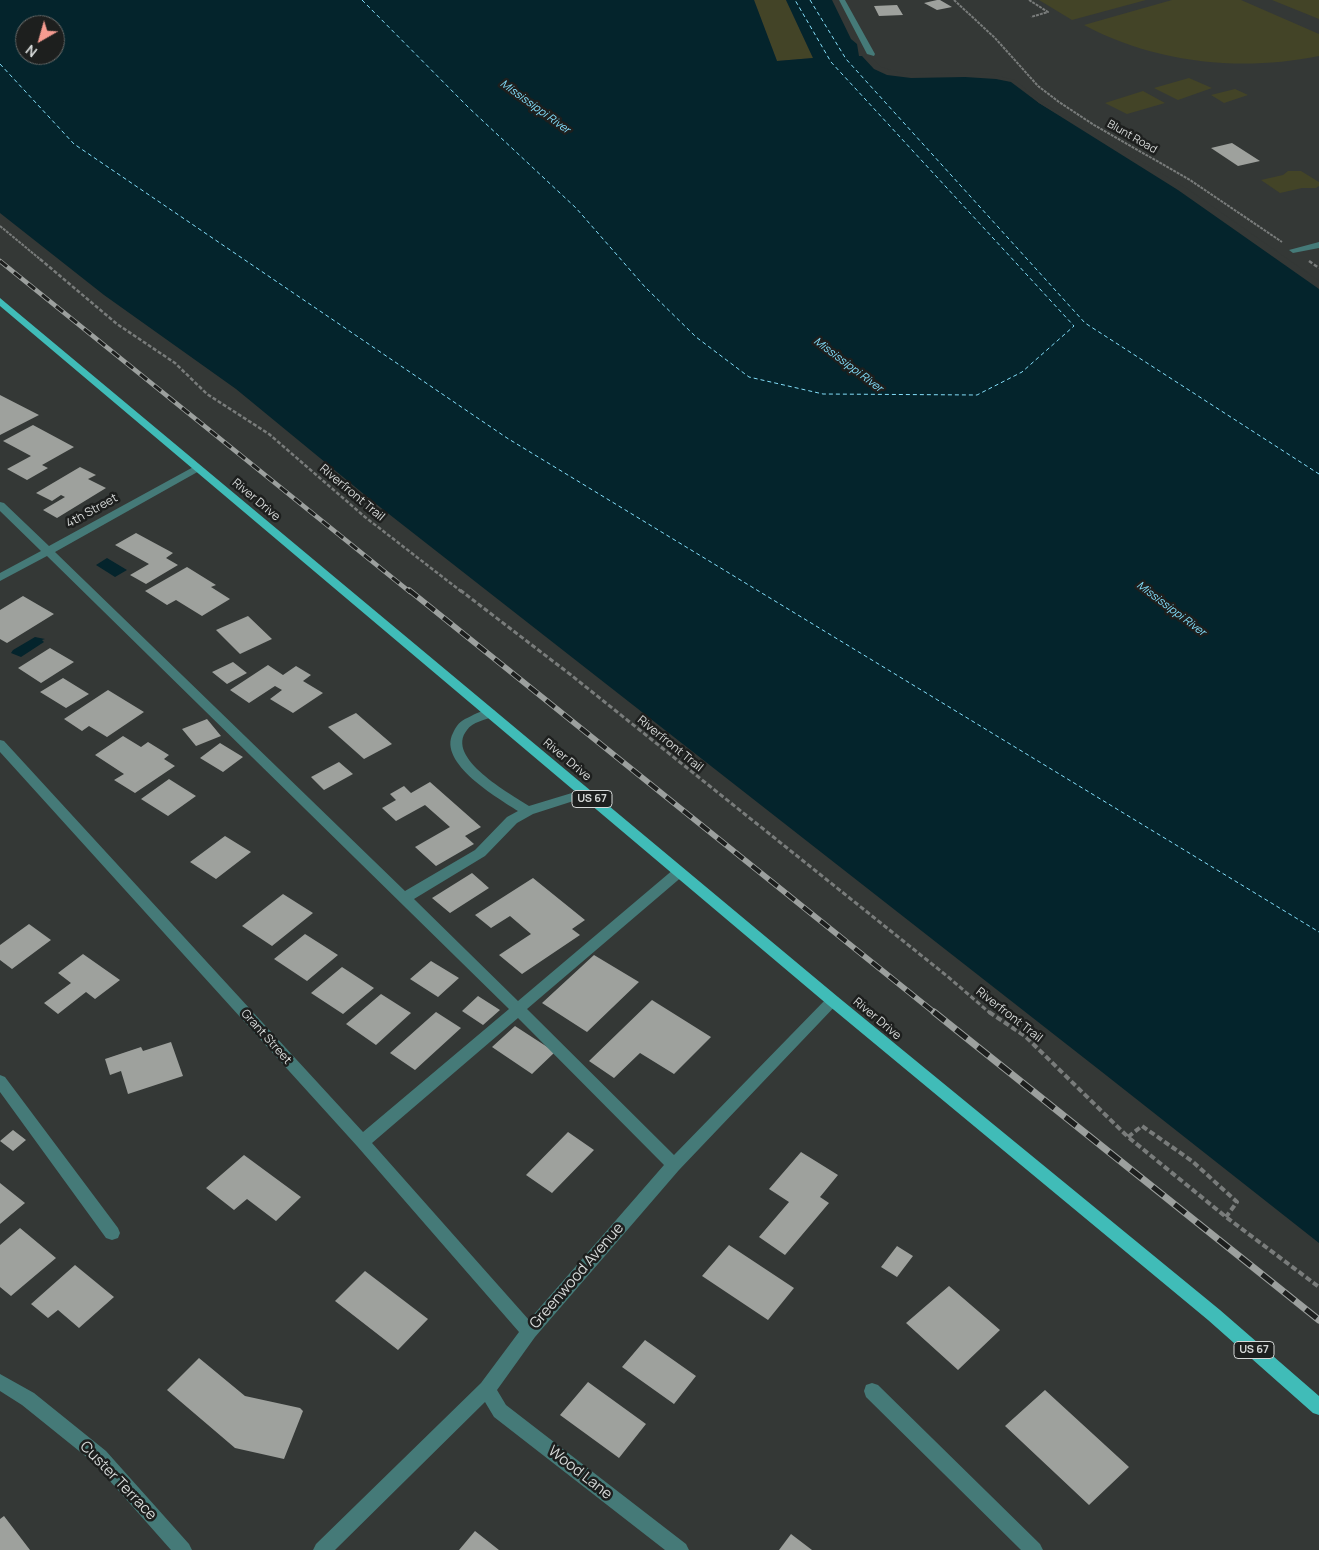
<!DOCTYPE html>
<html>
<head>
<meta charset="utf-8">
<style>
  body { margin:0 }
  #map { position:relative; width:1319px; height:1550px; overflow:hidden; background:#343836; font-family:Manrope,sans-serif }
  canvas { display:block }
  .north { position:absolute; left:15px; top:15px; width:50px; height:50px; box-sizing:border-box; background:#1d1f1e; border:1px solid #676968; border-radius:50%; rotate:218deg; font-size:14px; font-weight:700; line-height:20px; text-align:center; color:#d5d8d7 }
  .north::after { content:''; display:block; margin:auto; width:18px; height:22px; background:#f59c91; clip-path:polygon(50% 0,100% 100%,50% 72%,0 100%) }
</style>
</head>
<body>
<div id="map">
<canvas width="1319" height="1550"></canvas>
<div class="north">N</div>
</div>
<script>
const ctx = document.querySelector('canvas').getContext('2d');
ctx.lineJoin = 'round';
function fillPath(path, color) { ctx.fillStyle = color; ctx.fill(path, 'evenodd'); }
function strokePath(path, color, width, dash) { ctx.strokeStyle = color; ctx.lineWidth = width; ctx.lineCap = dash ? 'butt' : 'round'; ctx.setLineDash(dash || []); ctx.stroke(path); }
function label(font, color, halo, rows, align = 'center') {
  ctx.font = font + ' Manrope,sans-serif'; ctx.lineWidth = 5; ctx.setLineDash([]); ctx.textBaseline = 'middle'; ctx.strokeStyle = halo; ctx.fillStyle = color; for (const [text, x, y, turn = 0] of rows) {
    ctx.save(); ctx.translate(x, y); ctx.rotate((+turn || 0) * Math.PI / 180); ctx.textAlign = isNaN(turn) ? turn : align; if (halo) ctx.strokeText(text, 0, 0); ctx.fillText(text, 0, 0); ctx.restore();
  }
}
fillPath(new Path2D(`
  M754,0H786L813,58L777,61Z
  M1039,0H1146L1072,20Z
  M1172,0H1241L1319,34V56C1240,72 1155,63 1084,25Z
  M1272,0H1319V19Z
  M1189,78L1212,88L1178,100L1154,88Z
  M1235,89L1248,95L1224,103L1211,95Z
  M1143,91L1165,103L1127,114L1105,103Z
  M1288,171H1301L1319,182V186L1316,188H1302L1280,193L1261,180L1283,175Z`), '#434427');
fillPath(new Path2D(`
  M0,0H754L777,61L813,58L786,0H832L851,39L857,44L859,56H865L880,70L903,76L986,75L1014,82L1039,103L1188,192L1319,284V1243L1102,1072L371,500L236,389L104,295L0,213ZM25,25H55V55H25Z
  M107,558L127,570L115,577L96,565Z
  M35,637L45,639L42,640L44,642L21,657L11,653L13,650Z`), '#04242c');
fillPath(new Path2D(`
  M869,55L881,67L904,74L986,73L1015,80L1040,101L1189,190L1319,281V289L1178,190L1039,103L1011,82L996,79L965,77L911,78L887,75L874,69L862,56Z`), '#343836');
strokePath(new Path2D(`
  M362,0L469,108L576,208L645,287L696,337L749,377L823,394L977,395L1022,372L1074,326L831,62L795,0
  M810,0L846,59L1085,323L1319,474
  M0,64L74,144L507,438L1319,932`), '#83defa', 1, [4, 3]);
fillPath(new Path2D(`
  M937,0H940L952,7L937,10L924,3Z
  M897,5L903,15L879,16L874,6Z
  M1232,143L1260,161L1238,166L1211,148Z
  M0,395L39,415L0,435Z
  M33,425L74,447L42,465L48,468L27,480L7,469L31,456L3,441Z
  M80,467L96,475L88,479L106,488L57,518L43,510L65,497L61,495L52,501L36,493Z
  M136,533L173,553L166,558L178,565L146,584L130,575L149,564L115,545Z
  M187,567L216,585L211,587L230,599L202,616L176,600L167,605L145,591Z
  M23,596L54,614L7,643L0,639V610Z
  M248,616L272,639L240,654L216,630Z
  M50,648L74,662L41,683L18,668Z
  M233,662L247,673L227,684L212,672Z
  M268,665L283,675L296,666L311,675L303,681L323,693L293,713L270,699L282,690L275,686L249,703L230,690Z
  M63,678L89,694L66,708L40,692Z
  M108,690L144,712L107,737L89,726L82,731L64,719Z
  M356,713L392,744L364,759L328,727Z
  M207,719L221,736L196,746L182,729Z
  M123,736L141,747L148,742L169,755L164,759L175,766L135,793L114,780L124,774L95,755Z
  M220,743L243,757L223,772L200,758Z
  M339,762L353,774L324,790L311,777Z
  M169,779L196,796L168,816L141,799Z
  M430,782L481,827L465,836L474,844L436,866L415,847L450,827L425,805L396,821L382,808L396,800L390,794L404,786L411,793Z
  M225,836L251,852L216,879L190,862Z
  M472,873L489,888L450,913L432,898Z
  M533,878L585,920L572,929L580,935L522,974L499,955L531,934L510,916L491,928L475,915Z
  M283,894L313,913L272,946L242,926Z
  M29,924L51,940L12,969L0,960V945Z
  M305,934L338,955L307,981L274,959Z
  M83,954L120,980L95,999L86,992L58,1014L44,1003L71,983L58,973Z
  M594,955L639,982L587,1032L542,1003Z
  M431,961L459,978L438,997L410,979Z
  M342,967L374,988L343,1014L311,993Z
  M381,994L411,1013L376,1045L346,1024Z
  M478,996L500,1010L483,1025L462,1011Z
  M652,1000L711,1037L674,1074L640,1053L614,1078L589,1061Z
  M436,1012L461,1028L415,1070L390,1053Z
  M515,1026L555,1052L532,1074L492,1047Z
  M171,1042L183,1076L128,1094L121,1071L110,1075L105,1059L141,1047L143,1051Z
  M13,1130L26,1140L13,1151L0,1141Z
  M568,1132L594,1150L552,1193L526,1175Z
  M801,1152L838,1175L820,1197L829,1203L785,1255L759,1237L789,1202L769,1189Z
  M244,1155L301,1197L276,1221L247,1199L234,1210L206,1188Z
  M0,1183L25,1203L0,1224Z
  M20,1228L56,1258L11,1296L0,1287V1245Z
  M729,1245L794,1288L768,1320L702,1276Z
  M897,1246L913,1256L897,1277L881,1267Z
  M75,1265L114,1297L79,1328L58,1310L48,1318L31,1304Z
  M365,1271L428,1319L398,1350L335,1301Z
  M949,1286L1000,1330L958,1370L906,1323Z
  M645,1340L696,1376L674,1404L622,1367Z
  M199,1358L245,1396L300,1408L303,1411L284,1459L235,1448L167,1390Z
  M588,1382L646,1424L619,1458L560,1415Z
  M1045,1390L1129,1467L1089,1505L1005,1426Z
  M4,1516L30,1550H0V1519Z
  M475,1531L499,1550H459Z
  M791,1534L812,1550H779Z`), '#9ea19d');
strokePath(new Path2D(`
  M954,0L995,38L1038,86L1059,102L1094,125L1190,180L1282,242
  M1029,0L1048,12L1031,17
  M0,226L41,260`), '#797c7b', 2, [3, 1]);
strokePath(new Path2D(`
  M40,259L117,324L175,363L207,394L269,434L365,517L462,592
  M1309,261L1319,268`), '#797c7b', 2.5, [4, 2]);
strokePath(new Path2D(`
  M460,590L571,675L947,976L990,1013`), '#797c7b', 3, [5, 2.5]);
strokePath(new Path2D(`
  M989,1012L1025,1036L1128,1137L1226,1217L1319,1287
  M1128,1137L1142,1126L1192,1161L1237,1202L1226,1217`), '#797c7b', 4, [6, 3]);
fillPath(new Path2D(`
  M839,0H845L875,54L874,56L867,54Z
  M1319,242V248L1293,253L1289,250Z
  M197,465L202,468L201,470L55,552L405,891L475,850L507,817L518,811C498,798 437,763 453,733C456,727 458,723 465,719C473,715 485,708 494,710L496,713L494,716C486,720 472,722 467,730C444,758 511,794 529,806L585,789L591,793L589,796L533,814L517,823L485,856L414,899L518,1001L674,869H684L686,872L684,875L527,1009L674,1155L828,997L833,996L838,997L840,1001L679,1170L535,1337L497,1390L506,1405L686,1544L689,1550H665L494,1417L485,1402L335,1550H313L316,1544L481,1383L519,1332L357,1146L0,752V740L4,741L363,1132L509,1009L47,556L0,581V573L41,551L0,511V502L4,503L49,546ZM518,1018L664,1165L529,1320L372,1143Z
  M0,1075L5,1077L118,1228L120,1233L118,1238L112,1240L106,1238L0,1092Z
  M0,1374L34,1393L106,1451L189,1544L192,1550H171L94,1463L22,1405L0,1391Z
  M872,1383L878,1385L1040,1544L1043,1550H1021L866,1397L864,1391L866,1385Z`), '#457a78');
fillPath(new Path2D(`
  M0,298L838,997L1220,1310L1319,1396V1415L1313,1413L1208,1320L828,1005L0,306Z`), '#40bcb8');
const railFar2 = new Path2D(`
  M0,261L410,592`);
const railFar1 = new Path2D(`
  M409,590L935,1013`);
const rail = new Path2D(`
  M934,1012L1319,1320`);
strokePath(railFar2, '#9ca09e', 4.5);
strokePath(railFar1, '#9ca09e', 5.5);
strokePath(rail, '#9ca09e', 7);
strokePath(railFar2, '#1d1f1e', 3, [9]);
strokePath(railFar1, '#1d1f1e', 4, [11]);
strokePath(rail, '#1d1f1e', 5, [14]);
label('italic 11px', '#83defa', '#1d1f1e', [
  ["Mississippi River",535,107,36],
  ["Mississippi River",848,365,37],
  ["Mississippi River",1171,609,37]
]);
label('11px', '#d5d8d7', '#1d1f1e', [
  ["Blunt Road",1132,137,30]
]);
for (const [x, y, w] of [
  [592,799,40],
  [1254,1350,40]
]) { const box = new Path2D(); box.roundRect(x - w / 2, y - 8.5, w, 17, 4); ctx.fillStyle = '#1d1f1e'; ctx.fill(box); strokePath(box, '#d5d8d7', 1); }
label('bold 11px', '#d5d8d7', null, [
  ["US 67",592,799],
  ["US 67",1254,1350]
]);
label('12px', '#d5d8d7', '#1d1f1e', [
  ["Riverfront Trail",352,493,40],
  ["River Drive",256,500,40],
  ["4th Street",92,511,-29],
  ["Riverfront Trail",670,744,39],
  ["River Drive",567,760,40],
  ["Riverfront Trail",1009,1015,38],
  ["River Drive",877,1019,40],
  ["Grant Street",266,1037,48]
]);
label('15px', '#d5d8d7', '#1d1f1e', [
  ["Greenwood Avenue",577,1276,-49],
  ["Wood Lane",580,1473,38],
  ["Custer Terrace",118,1481,46]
]);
</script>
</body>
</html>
